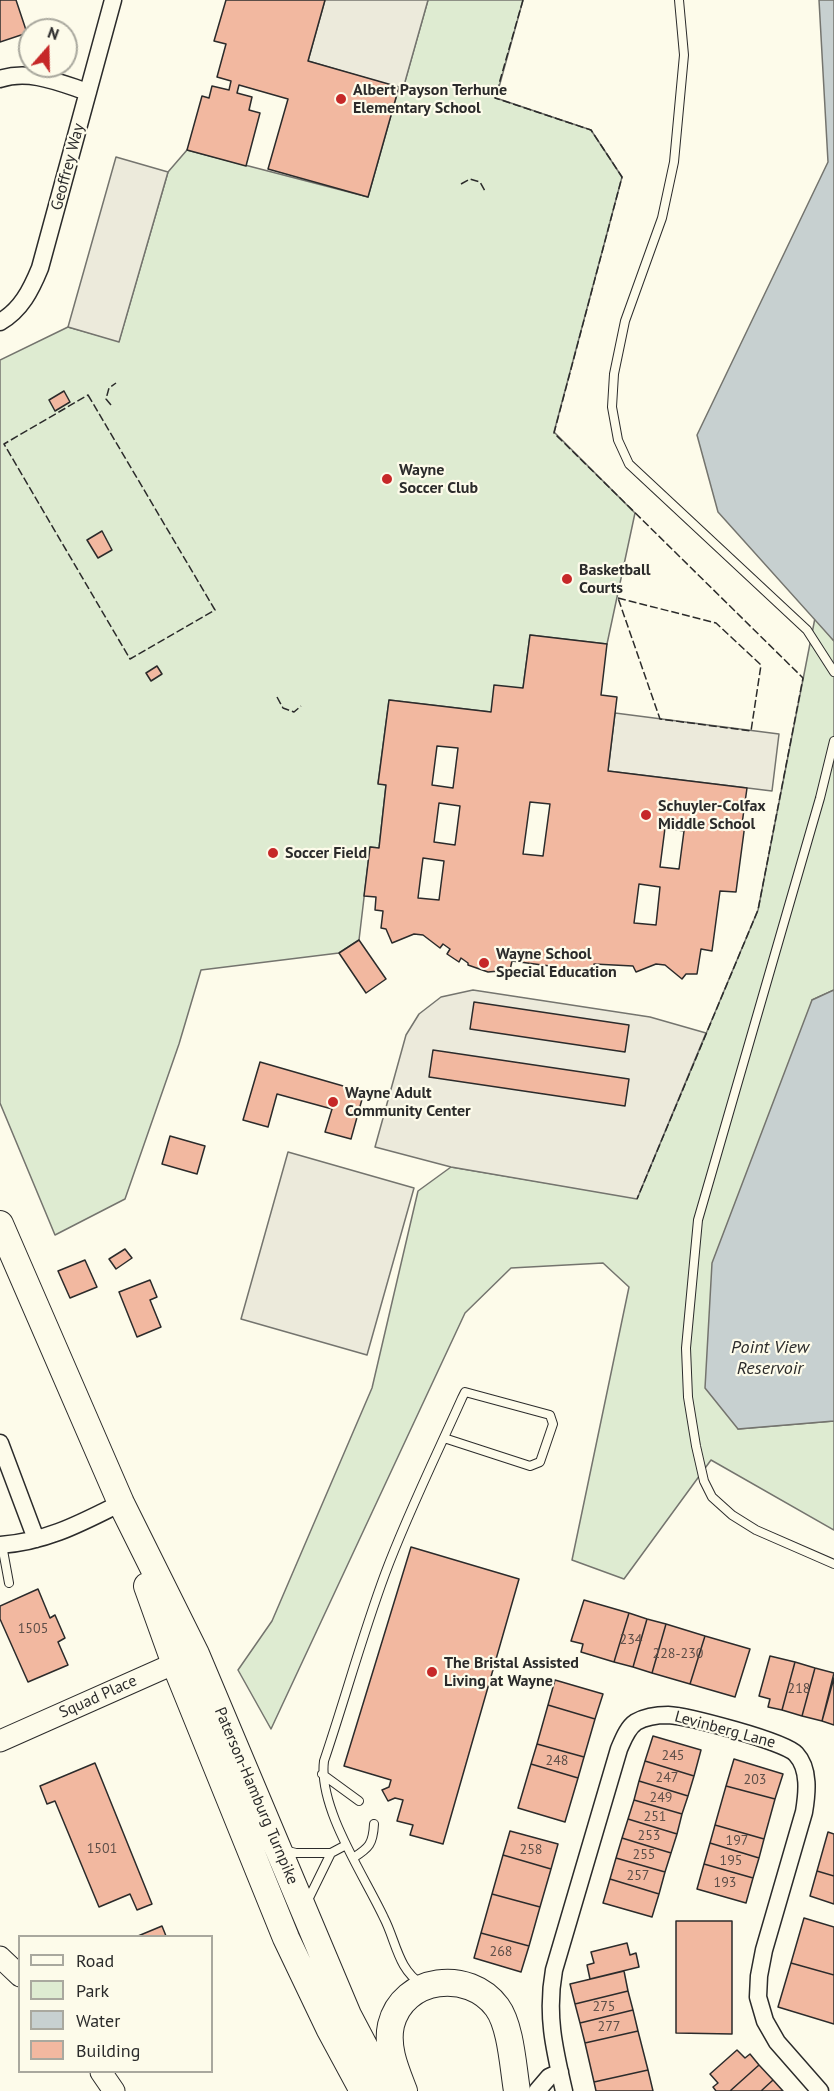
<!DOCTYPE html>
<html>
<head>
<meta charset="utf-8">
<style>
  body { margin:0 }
  #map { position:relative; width:834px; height:2091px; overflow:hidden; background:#fdfbea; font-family:"PT Sans",sans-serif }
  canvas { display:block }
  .legend { position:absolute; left:18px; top:1935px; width:195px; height:138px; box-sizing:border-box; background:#fdfbea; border:2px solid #a9a89e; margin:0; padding:8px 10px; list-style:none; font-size:18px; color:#2b2b2b }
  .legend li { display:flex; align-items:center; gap:12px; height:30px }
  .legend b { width:30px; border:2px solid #a9a89e }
  .north { position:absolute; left:18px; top:18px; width:60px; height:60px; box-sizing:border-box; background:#fdfbea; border:2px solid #a9a89e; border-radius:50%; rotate:20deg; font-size:16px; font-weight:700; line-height:24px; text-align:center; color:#2b2b2b }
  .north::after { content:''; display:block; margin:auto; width:21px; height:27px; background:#c62828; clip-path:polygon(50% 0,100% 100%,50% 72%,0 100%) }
</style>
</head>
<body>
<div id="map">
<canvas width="834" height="2091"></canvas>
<ul class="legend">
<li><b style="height:8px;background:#fdfbea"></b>Road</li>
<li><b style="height:16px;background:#deebd1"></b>Park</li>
<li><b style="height:16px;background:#c7d0d0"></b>Water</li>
<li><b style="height:16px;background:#f2b8a0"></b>Building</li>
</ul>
<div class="north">N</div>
</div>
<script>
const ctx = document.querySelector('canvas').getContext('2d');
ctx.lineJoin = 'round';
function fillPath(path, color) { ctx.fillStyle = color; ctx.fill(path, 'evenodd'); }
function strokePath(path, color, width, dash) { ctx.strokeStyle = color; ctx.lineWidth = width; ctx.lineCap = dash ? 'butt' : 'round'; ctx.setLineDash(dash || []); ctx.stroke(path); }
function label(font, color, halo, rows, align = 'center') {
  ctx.font = font + ' "PT Sans",sans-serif'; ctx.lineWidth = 4.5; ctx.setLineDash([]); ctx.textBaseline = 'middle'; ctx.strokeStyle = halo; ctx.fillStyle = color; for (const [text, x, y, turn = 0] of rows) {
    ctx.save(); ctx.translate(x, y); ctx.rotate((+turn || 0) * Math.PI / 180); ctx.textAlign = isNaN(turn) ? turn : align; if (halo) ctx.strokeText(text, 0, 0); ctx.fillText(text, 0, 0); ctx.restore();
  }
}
const green = new Path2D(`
  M428,0H523L496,98L591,130L622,177L554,432L635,513L607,644L530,635L523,688L491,712L389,700L378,783L386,785L379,848L370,847L359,940L339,953L201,970L179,1044L125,1199L55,1235L0,1103V360L68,327L119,341L168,172L187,150L368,197L399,87L403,88Z
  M815,618L834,641V990L812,1000L738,1429L834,1421V1530L711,1460L624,1579L572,1560L629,1287L603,1263L511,1268L465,1313L271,1729L238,1670L272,1621L372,1388L418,1191L451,1167L637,1198L758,910Z`);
fillPath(green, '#deebd1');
strokePath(green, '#74746e', 1.5);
const parking = new Path2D(`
  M325,0H428L403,89L308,61Z
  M116,157L168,172L119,342L68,327Z
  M615,713L779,734L772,791L608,771Z
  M473,990L650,1017L706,1033L637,1199L451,1167L375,1147L406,1035L419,1014L441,997Z
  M288,1152L414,1188L367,1355L241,1319Z`);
fillPath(parking, '#eceadb');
strokePath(parking, '#74746e', 1.5);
const water = new Path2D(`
  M819,0H834V641L718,512L697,435L828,162Z
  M834,990V1421L738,1429L705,1388L712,1263L812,1000Z`);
fillPath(water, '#c7d0d0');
strokePath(water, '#74746e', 1.5);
const building = new Path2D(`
  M0,0H16L27,33L0,42Z
  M226,0H325L308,61L399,87L368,197L268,169L288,99L239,85L237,93L252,97L249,110L260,113L246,166L187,150L202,96L209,98L212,86L229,90L231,81L217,77L226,44L214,41Z
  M64,391L70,402L55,411L49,400Z
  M102,531L112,550L98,558L87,540Z
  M530,635L607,644L601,695L617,697L608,771L747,788L742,824H745L736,892L720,891L712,951L701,949L697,974H686L682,979L665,965L656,964L636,972L633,966L594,964L593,973L570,975L550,966L512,961L510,970L488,972L468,965V963L461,958L459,962L447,954L450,949L443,944L440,948L423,935L414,934L392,943L386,929L381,928L383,911L375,910L376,897L364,896L370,847L379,848L386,785L378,784L389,700L491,712L494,685L523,688ZM437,746L458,748L453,788L432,785ZM530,802L550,804L543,856L523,854ZM439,803L460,806L455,845L434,842ZM665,828L684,831L679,869L660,867ZM423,858L444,861L439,900L418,898ZM639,884L660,887L656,925L634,923Z
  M157,666L162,674L151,681L146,673Z
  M359,940L386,979L366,993L339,953Z
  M474,1002L629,1025L625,1052L470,1029Z
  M433,1050L629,1079L625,1106L429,1077Z
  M260,1062L364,1092L351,1139L325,1132L332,1109L277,1094L268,1127L243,1120Z
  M170,1136L205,1146L197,1174L162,1164Z
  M125,1249L132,1258L116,1269L109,1259Z
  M85,1260L97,1287L70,1298L58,1271Z
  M150,1280L157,1297L150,1300L161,1327L137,1337L119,1292Z
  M411,1547L519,1579L443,1844L410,1835L413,1825L397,1821L403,1800L395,1798L388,1801L382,1790L389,1787L391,1780L344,1766Z
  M38,1589L50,1618L55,1615L65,1638L58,1642L68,1665L28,1682L0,1619V1606Z
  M584,1600L629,1613L614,1662L581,1652L583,1644L571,1641Z
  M629,1613L647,1619L633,1667L614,1662Z
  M647,1619L666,1624L652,1673L633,1667Z
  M666,1624L705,1636L690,1684L652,1673Z
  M705,1636L750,1649L735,1697L690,1684Z
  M770,1656L795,1662L782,1710L768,1707L770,1699L759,1696Z
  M795,1662L815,1668L802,1716L782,1710Z
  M815,1668L834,1673L822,1721L802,1716Z
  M834,1678V1725L822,1721Z
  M555,1680L603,1694L595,1719L548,1705Z
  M548,1705L595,1719L584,1757L537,1744Z
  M653,1736L701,1750L694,1776L645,1761Z
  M537,1744L584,1757L578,1778L531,1764Z
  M734,1759L783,1774L775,1799L726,1786Z
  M645,1761L694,1776L688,1796L639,1781Z
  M95,1763L152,1904L137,1910L130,1894L99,1907L55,1801L47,1804L40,1786Z
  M531,1764L578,1778L565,1822L518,1808Z
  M639,1781L688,1796L682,1814L634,1800Z
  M726,1786L775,1799L764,1839L715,1825Z
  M634,1800L682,1814L677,1834L628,1819Z
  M628,1819L677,1834L671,1853L622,1838Z
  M715,1825L764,1839L759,1858L710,1843Z
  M510,1831L558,1844L551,1869L503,1855Z
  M828,1832L834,1834V1876L817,1871Z
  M622,1838L671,1853L665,1872L616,1858Z
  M710,1843L759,1858L753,1878L704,1864Z
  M503,1855L551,1869L540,1907L492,1894Z
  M616,1858L665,1872L659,1894L610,1879Z
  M704,1864L753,1878L746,1903L697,1889Z
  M817,1871L834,1876V1904L810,1896Z
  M610,1879L659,1894L652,1917L603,1903Z
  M492,1894L540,1907L529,1946L481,1933Z
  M804,1918L834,1927V1975L791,1963Z
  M676,1921H732V2034L676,2033Z
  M162,1926L166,1936H138Z
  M481,1933L529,1946L521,1972L474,1958Z
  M627,1943L630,1955L636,1953L639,1967L590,1979L587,1965L594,1963L591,1952Z
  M791,1963L834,1975V2024L778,2007Z
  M624,1971L628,1991L575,2004L570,1984Z
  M628,1991L633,2010L580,2023L575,2004Z
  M633,2010L638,2031L585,2043L580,2023Z
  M638,2031L648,2070L594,2082L585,2043Z
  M737,2050L745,2058L750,2054L759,2065L730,2091H716L713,2087L718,2083L710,2074Z
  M759,2065L773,2080L761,2091H730Z
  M648,2070L653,2091H596L594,2082Z
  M773,2080L783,2091H761Z`);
fillPath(building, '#f2b8a0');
strokePath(building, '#2b2b2b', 1.5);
const service = new Path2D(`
  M679,0L684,55L674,162L662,218L625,321L614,374L612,407L618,440L629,464L807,630L834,672
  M834,741L820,798L698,1220L686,1348L688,1397L696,1446L704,1481L712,1497L732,1515L756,1530L834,1564
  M2,1545L9,1583
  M322,1774L359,1801
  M284,1850L296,1853H331L307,1902
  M331,1853L346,1845
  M353,1858C369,1848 373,1844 374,1824
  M422,1984C398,1970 396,1941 384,1918C364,1875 318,1808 324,1761C345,1699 362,1636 385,1574C407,1515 436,1456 462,1398L465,1392L550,1415L553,1424L540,1462L530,1466L444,1438`);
const minor = new Path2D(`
  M0,79C30,69 60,83 88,92
  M0,322C21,310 31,290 40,268L113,0
  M0,1443L36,1539
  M0,1545C46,1542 81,1523 121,1503
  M537,2091L549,2077L560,2072
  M564,2091C554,2048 546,2014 554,1970L619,1749C623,1740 627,1728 636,1722C645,1717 658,1715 668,1715C687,1716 784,1741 796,1754C810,1769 807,1794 804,1812L764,1950L759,1976L758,1997L765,2021L777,2042L820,2091`);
const tertiary = new Path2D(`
  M0,1741L189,1657
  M0,1957L20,1976
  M101,2072L114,2091`);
const primary = new Path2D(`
  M0,1224L121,1503L196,1654L348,2015L388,2091
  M147,1586L175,1664L286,1938L329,2028L363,2091
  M404,2091C396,2070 386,2048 391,2025C403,1976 469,1969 497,2007C511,2026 513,2067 517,2091`);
strokePath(service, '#2b2b2b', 10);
strokePath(minor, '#2b2b2b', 19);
strokePath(tertiary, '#2b2b2b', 23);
strokePath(primary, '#2b2b2b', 28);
strokePath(service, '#fdfbea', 8);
strokePath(minor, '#fdfbea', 16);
strokePath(tertiary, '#fdfbea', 21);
strokePath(primary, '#fdfbea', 26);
strokePath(new Path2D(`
  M523,0L495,98L591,130L622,177L554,433L803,678L758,910L637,1199
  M461,184L470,179L480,182L485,191
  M88,395L215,610L130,659L4,444Z
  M111,405L106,399L109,388L116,383
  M618,598L716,623L761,665L751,731L660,719Z
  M277,697L283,708L294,712L301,706`), '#2b2b2b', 1.5, [8, 3]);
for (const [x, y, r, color] of [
  [341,99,6,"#c62828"],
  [387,479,6,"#c62828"],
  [567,579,6,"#c62828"],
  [646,815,6,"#c62828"],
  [273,853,6,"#c62828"],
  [484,963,6,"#c62828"],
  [333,1102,6,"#c62828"],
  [432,1672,6,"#c62828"]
]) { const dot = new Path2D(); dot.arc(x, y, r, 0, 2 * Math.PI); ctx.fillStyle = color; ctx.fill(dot); strokePath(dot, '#fdfbea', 2); }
label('14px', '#5d4e48', null, [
  ["1505",33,1629],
  ["234",631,1640],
  ["228-230",678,1654],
  ["218",799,1689],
  ["245",673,1756],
  ["248",557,1761],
  ["247",667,1778],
  ["203",755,1780],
  ["249",661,1798],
  ["251",655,1817],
  ["253",649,1836],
  ["197",737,1841],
  ["1501",102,1849],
  ["258",531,1850],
  ["255",644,1855],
  ["195",731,1861],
  ["257",638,1876],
  ["193",725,1883],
  ["268",501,1952],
  ["275",604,2007],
  ["277",609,2027]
]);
label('bold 16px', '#2b2b2b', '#fdfbea', [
  ["Albert Payson Terhune",353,90],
  ["Elementary School",353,108],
  ["Wayne",399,470],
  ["Soccer Club",399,488],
  ["Basketball",579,570],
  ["Courts",579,588],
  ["Schuyler-Colfax",658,806],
  ["Middle School",658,824],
  ["Soccer Field",285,853],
  ["Wayne School",496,954],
  ["Special Education",496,972],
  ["Wayne Adult",345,1093],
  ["Community Center",345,1111],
  ["The Bristal Assisted",444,1663],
  ["Living at Wayne",444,1681]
], 'left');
label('16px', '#2b2b2b', '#fdfbea', [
  ["Geoffrey Way",68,167,-75],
  ["Squad Place",98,1697,-24],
  ["Levinberg Lane",725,1730,15],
  ["Paterson-Hamburg Turnpike",256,1796,67]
]);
label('italic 18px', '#2b2b2b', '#fdfbea', [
  ["Point View",770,1348],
  ["Reservoir",770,1369]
]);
</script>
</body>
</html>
